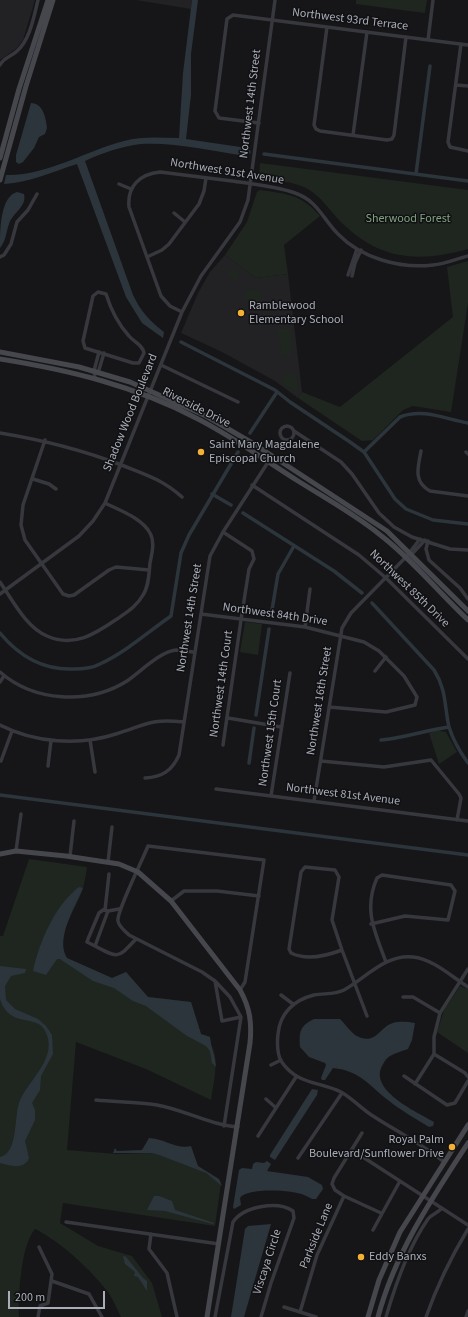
<!DOCTYPE html>
<html>
<head>
<meta charset="utf-8">
<style>
  body { margin:0 }
  #map { position:relative; width:468px; height:1317px; overflow:hidden; background:#161618; font-family:"Source Sans 3",sans-serif }
  canvas { display:block }
  .scale { position:absolute; left:8px; top:1291px; width:97px; height:18px; box-sizing:border-box; border:2px solid #a8adb8; border-top:0; padding-left:5px; font-size:12px; line-height:14px; white-space:nowrap; color:#a8adb8; -webkit-text-stroke:3px #111113; paint-order:stroke }
</style>
</head>
<body>
<div id="map">
<canvas width="468" height="1317"></canvas>
<div class="scale">200 m</div>
</div>
<script>
const ctx = document.querySelector('canvas').getContext('2d');
ctx.lineJoin = 'round';
function fillPath(path, color) { ctx.fillStyle = color; ctx.fill(path, 'evenodd'); }
function strokePath(path, color, width, dash) { ctx.strokeStyle = color; ctx.lineWidth = width; ctx.lineCap = dash ? 'butt' : 'round'; ctx.setLineDash(dash || []); ctx.stroke(path); }
function label(font, color, halo, rows, align = 'center') {
  ctx.font = font + ' "Source Sans 3",sans-serif'; ctx.lineWidth = 3; ctx.setLineDash([]); ctx.textBaseline = 'middle'; ctx.strokeStyle = halo; ctx.fillStyle = color; for (const [text, x, y, turn = 0] of rows) {
    ctx.save(); ctx.translate(x, y); ctx.rotate((+turn || 0) * Math.PI / 180); ctx.textAlign = isNaN(turn) ? turn : align; if (halo) ctx.strokeText(text, 0, 0); ctx.fillText(text, 0, 0); ctx.restore();
  }
}
fillPath(new Path2D(`
  M0,0H35L23,40L17,48L0,60Z
  M136,0H192L191,9Z
  M225,255L256,278L288,274L302,392L298,398L275,381L222,352L181,333L198,293L210,272Z`), '#222225');
fillPath(new Path2D(`
  M356,0H427L425,13L356,4Z
  M260,163L468,190V249C418,263 379,260 341,222C329,210 321,196 306,188C292,181 276,181 261,179L259,176Z
  M260,190C287,194 301,194 320,216L284,245L288,274L256,278L225,255L247,222L257,192Z
  M468,261V303L451,412L413,406L403,410L373,440L362,441L298,398L302,392L340,407L453,317L447,267Z
  M231,268L240,272L237,281L228,275Z
  M249,288L262,293L257,304L244,298Z
  M290,328L293,354L282,355L277,329Z
  M292,372L296,375L298,388L297,391L294,392L282,382L285,375Z
  M245,622L262,624L258,655L240,652Z
  M437,730L446,732L457,752L439,764L429,733Z
  M29,859L87,867C86,874 85,881 83,888C77,909 53,937 67,958L112,978L126,972L148,997L191,1002L201,1034L210,1037C210,1045 214,1049 215,1055C217,1070 213,1085 211,1100L146,1069L76,1042L67,1150L117,1154L154,1153L204,1172L221,1183L215,1226L63,1203L60,1223L98,1246L132,1256L152,1283L162,1317H121C117,1309 113,1299 108,1292C90,1269 61,1242 35,1229C21,1245 18,1296 19,1317H0V936H3Z
  M460,986L468,989V1053L437,1032L444,1010Z`), '#1e261f');
fillPath(new Path2D(`
  M192,0H198L191,54V95L186,139L247,148L246,156C213,151 174,142 141,144C122,146 102,153 85,161L133,295C141,312 150,321 164,332L163,338L142,323L126,297L77,164C52,172 31,182 4,184L6,175C47,176 85,151 124,141C142,136 160,138 179,138L183,73Z
  M31,103C43,103 46,118 47,128L45,134L39,137L34,148L23,162L19,164L16,162V155Z
  M17,192L24,194C27,207 13,212 9,224C6,232 6,241 0,248C0,230 0,197 17,192Z
  M79,887L83,888C75,907 55,939 67,958L112,978L126,972L148,997L191,1002L201,1034L210,1037C211,1048 215,1055 216,1067L212,1063L210,1051L206,1046L187,1036L146,1006L133,1001L114,988L93,981L60,959H57L46,975L33,971C39,943 55,905 79,887Z
  M0,966L26,969L25,973L11,976L5,986L6,1000L15,1009L38,1019L46,1026L52,1035L53,1054L41,1076L40,1090L32,1103L35,1110V1120L25,1141L29,1158C24,1170 10,1166 0,1163V1157C18,1153 14,1119 19,1103C27,1081 56,1061 47,1035C40,1011 10,1031 0,999C0,991 0,974 0,966Z
  M314,1019H340C345,1024 350,1031 355,1035C376,1047 379,1027 393,1023C400,1021 408,1022 415,1023L412,1040L408,1049C402,1051 395,1053 390,1056C386,1058 383,1064 381,1068C372,1092 417,1112 434,1122L433,1126L429,1127C415,1118 400,1110 388,1100C368,1085 361,1071 333,1068L325,1080H322L321,1078L326,1065L325,1063L309,1057L300,1047C299,1031 300,1026 314,1019Z
  M312,1089L318,1090L317,1095L275,1160L270,1157V1155Z
  M149,1138C163,1138 177,1150 191,1146L198,1166L219,1179L222,1186L206,1173L159,1155L152,1153H113L115,1148L117,1151L142,1150Z
  M267,1161L271,1164L267,1171L308,1177L322,1185L323,1189L316,1199H312C310,1198 307,1196 304,1195C293,1190 247,1187 240,1198L241,1205L234,1209L233,1207L239,1170L242,1168L252,1169L253,1164L256,1162L264,1163Z
  M154,1196H159L172,1201L175,1210L214,1223L213,1224L165,1211L147,1210Z
  M271,1224L244,1317H231L245,1229L248,1226Z
  M123,1256L126,1257L143,1278L147,1281V1291L138,1277L134,1276L135,1272L125,1264Z`), '#2c353c');
strokePath(new Path2D(`
  M242,151L249,152
  M264,154L468,181
  M416,174L430,66
  M181,342L275,390L290,402L350,442L364,452L395,499L406,509L433,520L468,524
  M250,433L277,392
  M364,452L400,417C423,408 445,419 468,423
  M212,494L231,505
  M243,513L334,571L362,593
  M372,603L434,670C447,691 444,705 449,727C453,740 460,752 468,763
  M271,616L278,574L294,546
  M0,633C19,656 43,670 73,669C82,669 93,668 100,664C126,652 148,632 171,616L181,553L189,535L238,452
  M256,715L269,629
  M381,740C404,738 426,730 449,727
  M249,763L254,728
  M0,795L468,855`), '#2c353c', 3.5);
strokePath(new Path2D(`
  M327,27L314,125L316,129L320,131L387,140L392,139L394,135L406,37
  M428,40L433,0
  M461,44L448,142L450,147L468,151
  M0,65C4,57 11,57 17,51C30,40 34,16 38,0
  M456,85L468,86
  M259,123L219,118L215,111L227,19L233,15L468,45
  M353,135L367,32
  M119,184L131,189
  M174,213L185,222
  M0,257L4,255L11,244L17,222L28,210L37,194
  M147,257L162,250L169,244L199,204L204,191L206,178
  M348,275L357,249
  M352,276L355,263L361,250
  M98,292L106,294C111,310 118,324 129,336C134,342 143,345 144,353L139,363H133L85,348L83,341L93,296Z
  M182,312L170,306L161,296L129,207C127,186 140,174 160,172C184,175 208,178 232,181C253,184 275,186 295,193C318,201 322,218 338,234C361,258 400,269 433,265C445,264 456,259 468,256
  M161,365L238,402
  M98,373L104,353
  M95,378L94,371L99,352
  M280 433a7 7 0 1 1 14 0a7 7 0 1 1-14 0Z
  M294,431L341,462L352,474L379,513L394,527L412,537L450,549L468,550
  M0,433C43,440 83,450 124,466C147,475 163,480 182,497
  M45,440L23,505L21,525L25,540L63,594L69,596L74,595L109,570L116,567L149,570
  M421,451C418,467 413,482 430,491L468,496
  M466,452L468,454
  M33,479L49,484L56,489
  M252,485L359,555L386,578L468,659
  M223,532L252,551L254,559L249,569L241,620L223,745
  M428,541L426,549L429,560L460,588L468,599
  M411,555L425,540
  M0,582C13,601 26,627 47,636C74,648 95,634 117,619C127,612 137,606 143,595C149,586 149,573 150,563C152,553 155,542 150,533C142,518 119,510 105,503
  M0,594L79,536L93,521L105,503L182,312L201,276L240,222L248,200L275,0
  M201,614L305,627L364,642L379,651L404,676L417,697L415,705L386,712L329,707
  M305,627L310,589
  M375,671L386,657
  M0,672C34,702 89,705 127,681C140,672 161,651 176,650C182,650 189,652 195,652
  M0,682L4,676
  M228,718L281,727
  M0,725C35,743 79,746 116,734C146,725 150,718 184,722
  M90,740L95,772
  M1,761L12,731
  M321,761L384,767L431,760L459,794L461,798L457,820
  M48,766L51,740
  M145,778C162,777 172,771 179,755L210,556L223,532L272,456
  M216,789L468,821
  M271,796L290,673
  M314,801L342,628L351,613L406,557L420,539
  M16,851L21,814
  M70,856L74,821
  M108,862L112,827
  M171,901L184,891H217L259,896
  M119,909L108,911L95,946C119,959 118,958 136,939
  M105,910L109,874
  M371,924L405,916L448,920L455,891L451,885L382,875L377,878C363,910 375,932 386,962
  M95,946L87,942L88,939L99,913L103,910L109,911
  M342,950C326,956 307,961 291,953L289,949L301,872L305,867L335,870L339,877L332,920L342,950L367,1016
  M215,981L222,1021L241,1017
  M281,995L293,1004
  M403,997H413L440,1013
  M434,1054L465,1073L468,1077
  M271,1065L281,1060
  M404,1076L447,1105L455,1103L468,1081
  M415,1084L434,1054V1037L440,1013L468,969
  M266,1099L275,1107
  M96,1100C116,1102 137,1102 157,1105C185,1110 210,1125 238,1127
  M224,1126L241,1017L230,997L215,981L202,972L129,935C125,931 119,927 118,921C116,913 143,859 148,846L264,860L245,982L240,990
  M258,1136L296,1077
  M352,1150L468,1225
  M298,1158L342,1093
  M444,1162C422,1144 396,1131 373,1116C362,1109 353,1099 341,1092C319,1081 297,1085 281,1061C277,1053 277,1043 278,1034C280,1013 294,1000 314,995C324,993 334,995 344,990C366,978 385,954 413,957C433,959 452,977 468,987
  M344,1196L381,1213
  M66,1222L219,1244
  M373,1230L400,1181
  M151,1234L149,1249L167,1273L177,1317
  M52,1281L89,1294L102,1317
  M284,1307L316,1317
  M300,1312L317,1255L344,1196L335,1190L332,1184L334,1178L362,1133
  M38,1317L40,1306L48,1303L52,1274L39,1247
  M215,1317L233,1222C243,1207 277,1200 293,1211L294,1218L271,1283L261,1317
  M386,1317C395,1286 409,1246 428,1219C432,1214 438,1213 442,1208
  M426,1317C437,1286 451,1257 468,1229
  M466,1317L468,1311`), '#37383d', 3.5);
strokePath(new Path2D(`
  M0,158L19,89L48,0
  M0,180L26,86L53,0
  M0,352L79,367L130,382L206,416L254,444L387,531L468,611
  M0,359C69,370 136,386 198,419C233,437 265,460 298,481C325,498 354,514 379,534C412,559 438,592 468,620
  M0,854L16,851L66,856L119,864L138,872L171,901L240,990C250,1008 252,1023 250,1043L207,1317
  M368,1317L379,1280L400,1232L468,1125
  M378,1317C395,1253 432,1198 468,1143`), '#45474d', 5);
for (const [x, y, r, color] of [
  [241,313,4,"#f2b134"],
  [201,452,4,"#f2b134"],
  [452,1147,4,"#f2b134"],
  [361,1257,4,"#f2b134"]
]) { const dot = new Path2D(); dot.arc(x, y, r, 0, 2 * Math.PI); ctx.fillStyle = color; ctx.fill(dot); strokePath(dot, '#111113', 1.5); }
label('12px', '#a8adb8', '#111113', [
  ["Northwest 93rd Terrace",350,20,7],
  ["Northwest 14th Street",251,104,-83],
  ["Northwest 91st Avenue",227,172,9],
  ["Riverside Drive",196,408,27],
  ["Shadow Wood Boulevard",131,413,-68],
  ["Northwest 85th Drive",409,589,44],
  ["Northwest 84th Drive",275,615,8],
  ["Northwest 14th Street",190,618,-81],
  ["Northwest 14th Court",222,684,-82],
  ["Northwest 16th Street",320,701,-81],
  ["Northwest 15th Court",271,733,-82],
  ["Northwest 81st Avenue",343,795,7],
  ["Parkside Lane",317,1236,-68],
  ["Viscaya Circle",268,1262,-72]
]);
label('12px', '#7fa381', '#111113', [
  ["Sherwood Forest",408,219]
]);
label('12px', '#a8adb8', '#111113', [
  ["Ramblewood",249,306],
  ["Elementary School",249,320],
  ["Saint Mary Magdalene",209,445],
  ["Episcopal Church",209,459],
  ["Royal Palm",444,1140,"right"],
  ["Boulevard/Sunflower Drive",444,1154,"right"],
  ["Eddy Banxs",369,1257]
], 'left');
</script>
</body>
</html>
